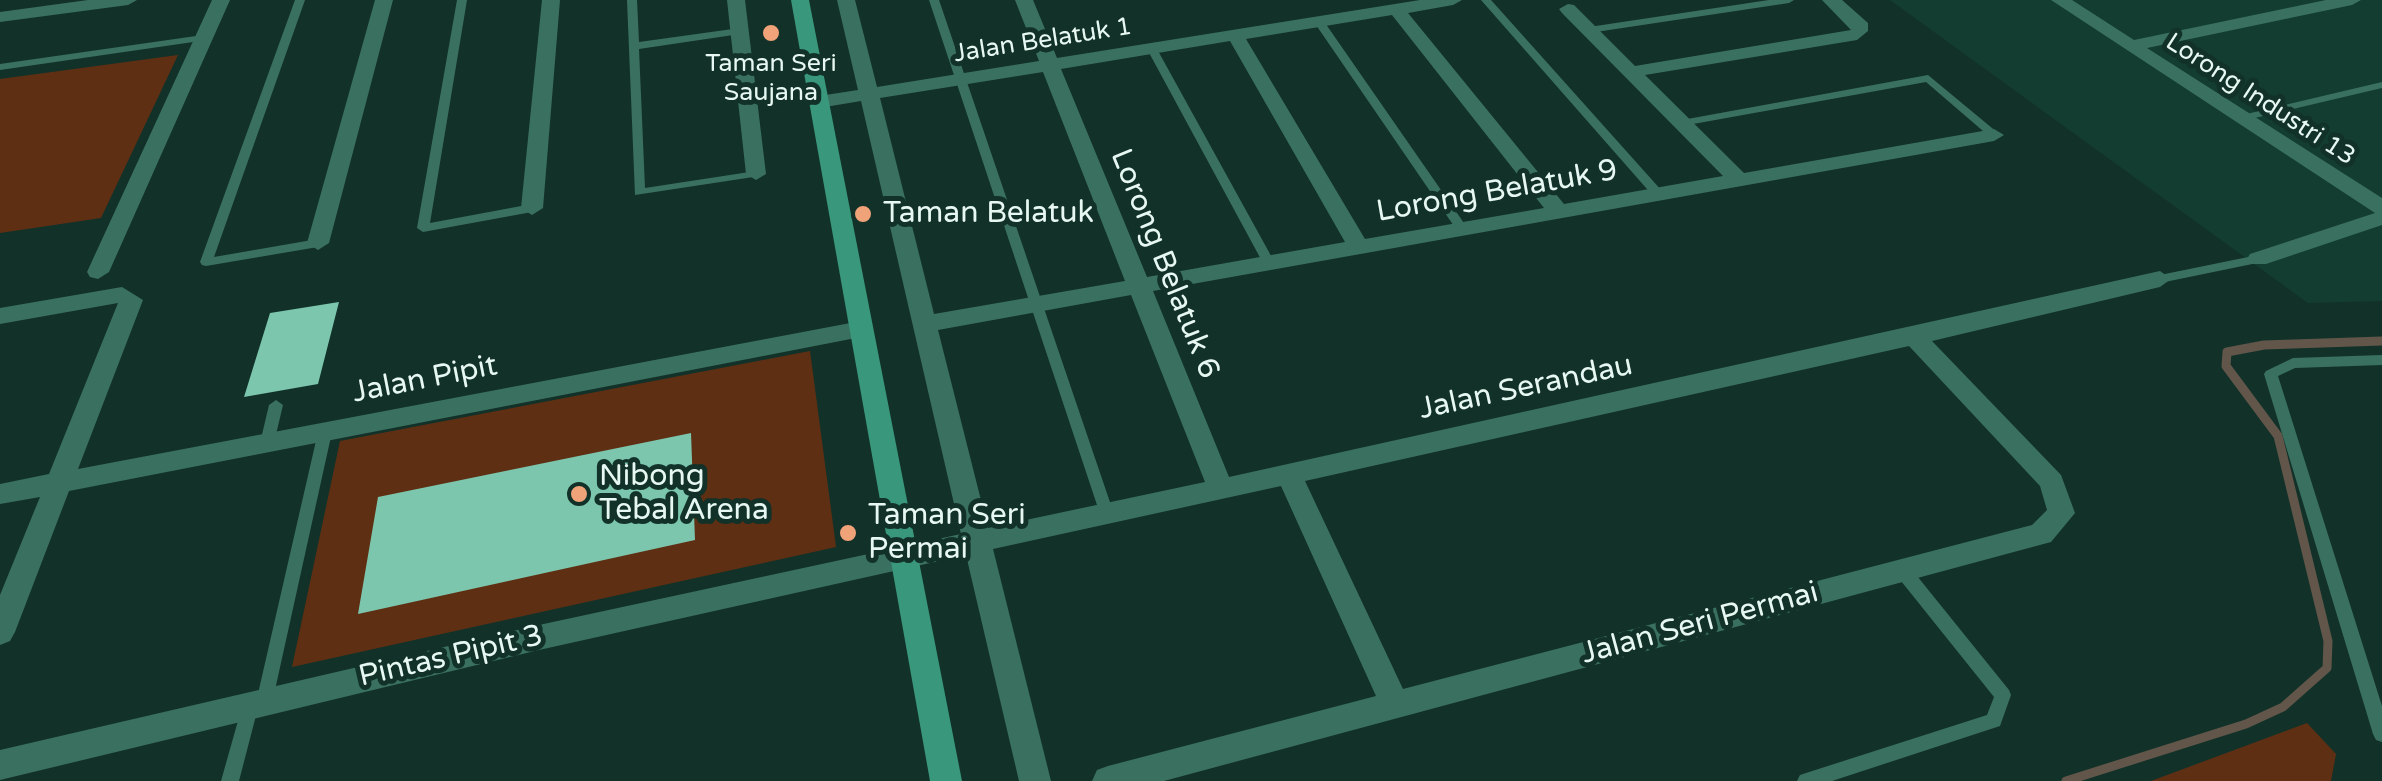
<!DOCTYPE html>
<html>
<head>
<meta charset="utf-8">
<style>
  body { margin:0 }
  canvas { display:block; background:#123128 }
</style>
</head>
<body>
<canvas width="2382" height="781"></canvas>
<script>
const ctx = document.querySelector('canvas').getContext('2d');
ctx.lineJoin = 'round';
function fillPath(path, color) { ctx.fillStyle = color; ctx.fill(path, 'evenodd'); }
function strokePath(path, color, width, dash) { ctx.strokeStyle = color; ctx.lineWidth = width; ctx.lineCap = dash ? 'butt' : 'round'; ctx.setLineDash(dash || []); ctx.stroke(path); }
function label(font, color, halo, rows, align = 'center') {
  ctx.font = font + ' "Varela Round",sans-serif'; ctx.lineWidth = 10; ctx.setLineDash([]); ctx.textBaseline = 'middle'; ctx.strokeStyle = halo; ctx.fillStyle = color; for (const [text, x, y, turn = 0] of rows) {
    ctx.save(); ctx.translate(x, y); ctx.rotate((+turn || 0) * Math.PI / 180); ctx.textAlign = isNaN(turn) ? turn : align; if (halo) ctx.strokeText(text, 0, 0); ctx.fillText(text, 0, 0); ctx.restore();
  }
}
fillPath(new Path2D(`
  M1890,0H2382V301L2308,303Z`), '#133d31');
fillPath(new Path2D(`
  M178,55L101,218L0,233V79Z
  M810,351L836,547L292,667L340,441Z
  M2307,723L2336,754L2331,781H2151Z`), '#5f2f13');
strokePath(new Path2D(`
  M2066,781L2246,724L2283,707L2327,668L2328,641L2278,436L2226,366L2227,352L2264,345L2382,341`), '#62564a', 9);
fillPath(new Path2D(`
  M339,302L318,384L244,397L270,313Z
  M691,433L695,540L358,614L378,497Z`), '#7bc6ad');
fillPath(new Path2D(`
  M295,0H305L214,257L318,239L324,243L318,247L206,266L202,265L200,262Z
  M457,0H467L430,223L532,204L538,208L532,212L423,232L417,228Z
  M627,0H637L639,42L740,28L745,31L740,34L639,49L645,188L756,171L762,174L760,176L635,195Z
  M929,0H939L1113,511L1111,515L1106,517L1101,515L1099,511Z
  M1481,0H1491L1662,191L1664,194L1662,197H1654Z
  M1769,0H1794L1789,3L1589,33L1584,30L1589,27Z
  M1319,19L1323,20L1466,226L1468,229L1466,232H1458L1314,22Z
  M203,35L208,38L207,40L0,70V64Z
  M1152,46L1157,49L1275,263L1273,266H1265L1263,263L1147,49Z
  M1928,75L1998,133V137H1990L1926,82L1682,126L1676,123L1682,120Z
  M2382,82V88L2242,121L2237,118L2238,116Z
  M2258,255L2262,256L2264,259L2262,262L2160,283L2154,279L2160,275Z
  M2382,355V365L2295,368L2278,376L2382,706V742L2376,740L2373,734L2264,374L2266,371L2293,358Z
  M276,400L283,405L274,443L272,447H262L260,443L269,405Z
  M325,427L330,428L332,432L273,699L271,704L265,706L259,704L239,781H221L243,703L245,698L251,695L257,698L318,432L320,428Z
  M1903,565L1909,566L2009,690L2011,695L2000,726L1832,781H1797L1800,775L1806,773L1987,715L1994,697L1897,576L1895,571L1897,566Z`), '#3a705f');
fillPath(new Path2D(`
  M88,0H137L128,5L0,22V12Z
  M212,0H230L109,272L98,279L90,277L87,272Z
  M375,0H393L329,243L318,250L307,243Z
  M542,0H560L543,208L532,215L521,208Z
  M727,0H745L766,174L756,180L746,174Z
  M837,0H855L877,87L1039,61L1015,0H1033L1057,58L1420,0H1462L1453,5L1408,13L1564,204L1723,176L1562,13L1559,9L1568,4L1574,5L1635,66L1851,30L1822,0H1842L1868,23V31L1857,40L1645,75L1744,173L1994,129L2004,135L1994,141L1153,291L1229,477L2160,271L2171,279L2160,287L1932,341L2061,475L2075,513L2051,542L1164,781H1092L1097,770L1108,766L1376,696L1281,486L993,549L1051,781H1019L966,555L539,650L0,780V750L539,625L961,534L861,101L819,108L809,102L819,96L858,90ZM1392,15L1544,208L1365,239L1246,39ZM1230,41L1345,242L1147,277L1061,69ZM1043,72L1125,281L934,314L880,98ZM1131,295L1205,482L988,528L938,330ZM1909,346L2040,486L2047,510L2032,525L1403,689L1305,481Z
  M2051,0H2072L2134,40L2326,0H2361L2352,5L2147,48L2382,198V225L2266,264H2250L2247,259L2250,254L2375,213Z
  M122,287L143,300L78,469L861,321L873,329L861,337L69,491L15,632L10,641L0,645V595L40,497L0,504V484L49,474L118,303L0,324V308Z`), '#3a705f');
fillPath(new Path2D(`
  M791,0H809L962,781H930Z`), '#39977b');
for (const [x, y, r, color] of [
  [771,33,10,"#f0a279"],
  [863,214,10,"#f0a279"],
  [579,494,10,"#f0a279"],
  [848,533,10,"#f0a279"]
]) { const dot = new Path2D(); dot.arc(x, y, r, 0, 2 * Math.PI); ctx.fillStyle = color; ctx.fill(dot); strokePath(dot, '#123128', 4); }
label('25px', '#e6f8f1', '#123128', [
  ["Jalan Belatuk 1",1043,41,-9],
  ["Lorong Industri 13",2260,100,33]
]);
label('25px', '#e6f8f1', '#123128', [
  ["Taman Seri",771,64],
  ["Saujana",771,93]
]);
label('30px', '#e6f8f1', '#123128', [
  ["Lorong Belatuk 9",1497,192,-10],
  ["Lorong Belatuk 6",1164,264,68],
  ["Jalan Pipit",425,380,-11],
  ["Jalan Serandau",1526,388,-12],
  ["Jalan Seri Permai",1700,624,-15],
  ["Pintas Pipit 3",451,657,-13]
]);
label('30px', '#e6f8f1', '#123128', [
  ["Taman Belatuk",883,214],
  ["Nibong",599,477],
  ["Tebal Arena",599,511],
  ["Taman Seri",868,516],
  ["Permai",868,550]
], 'left');
</script>
</body>
</html>
